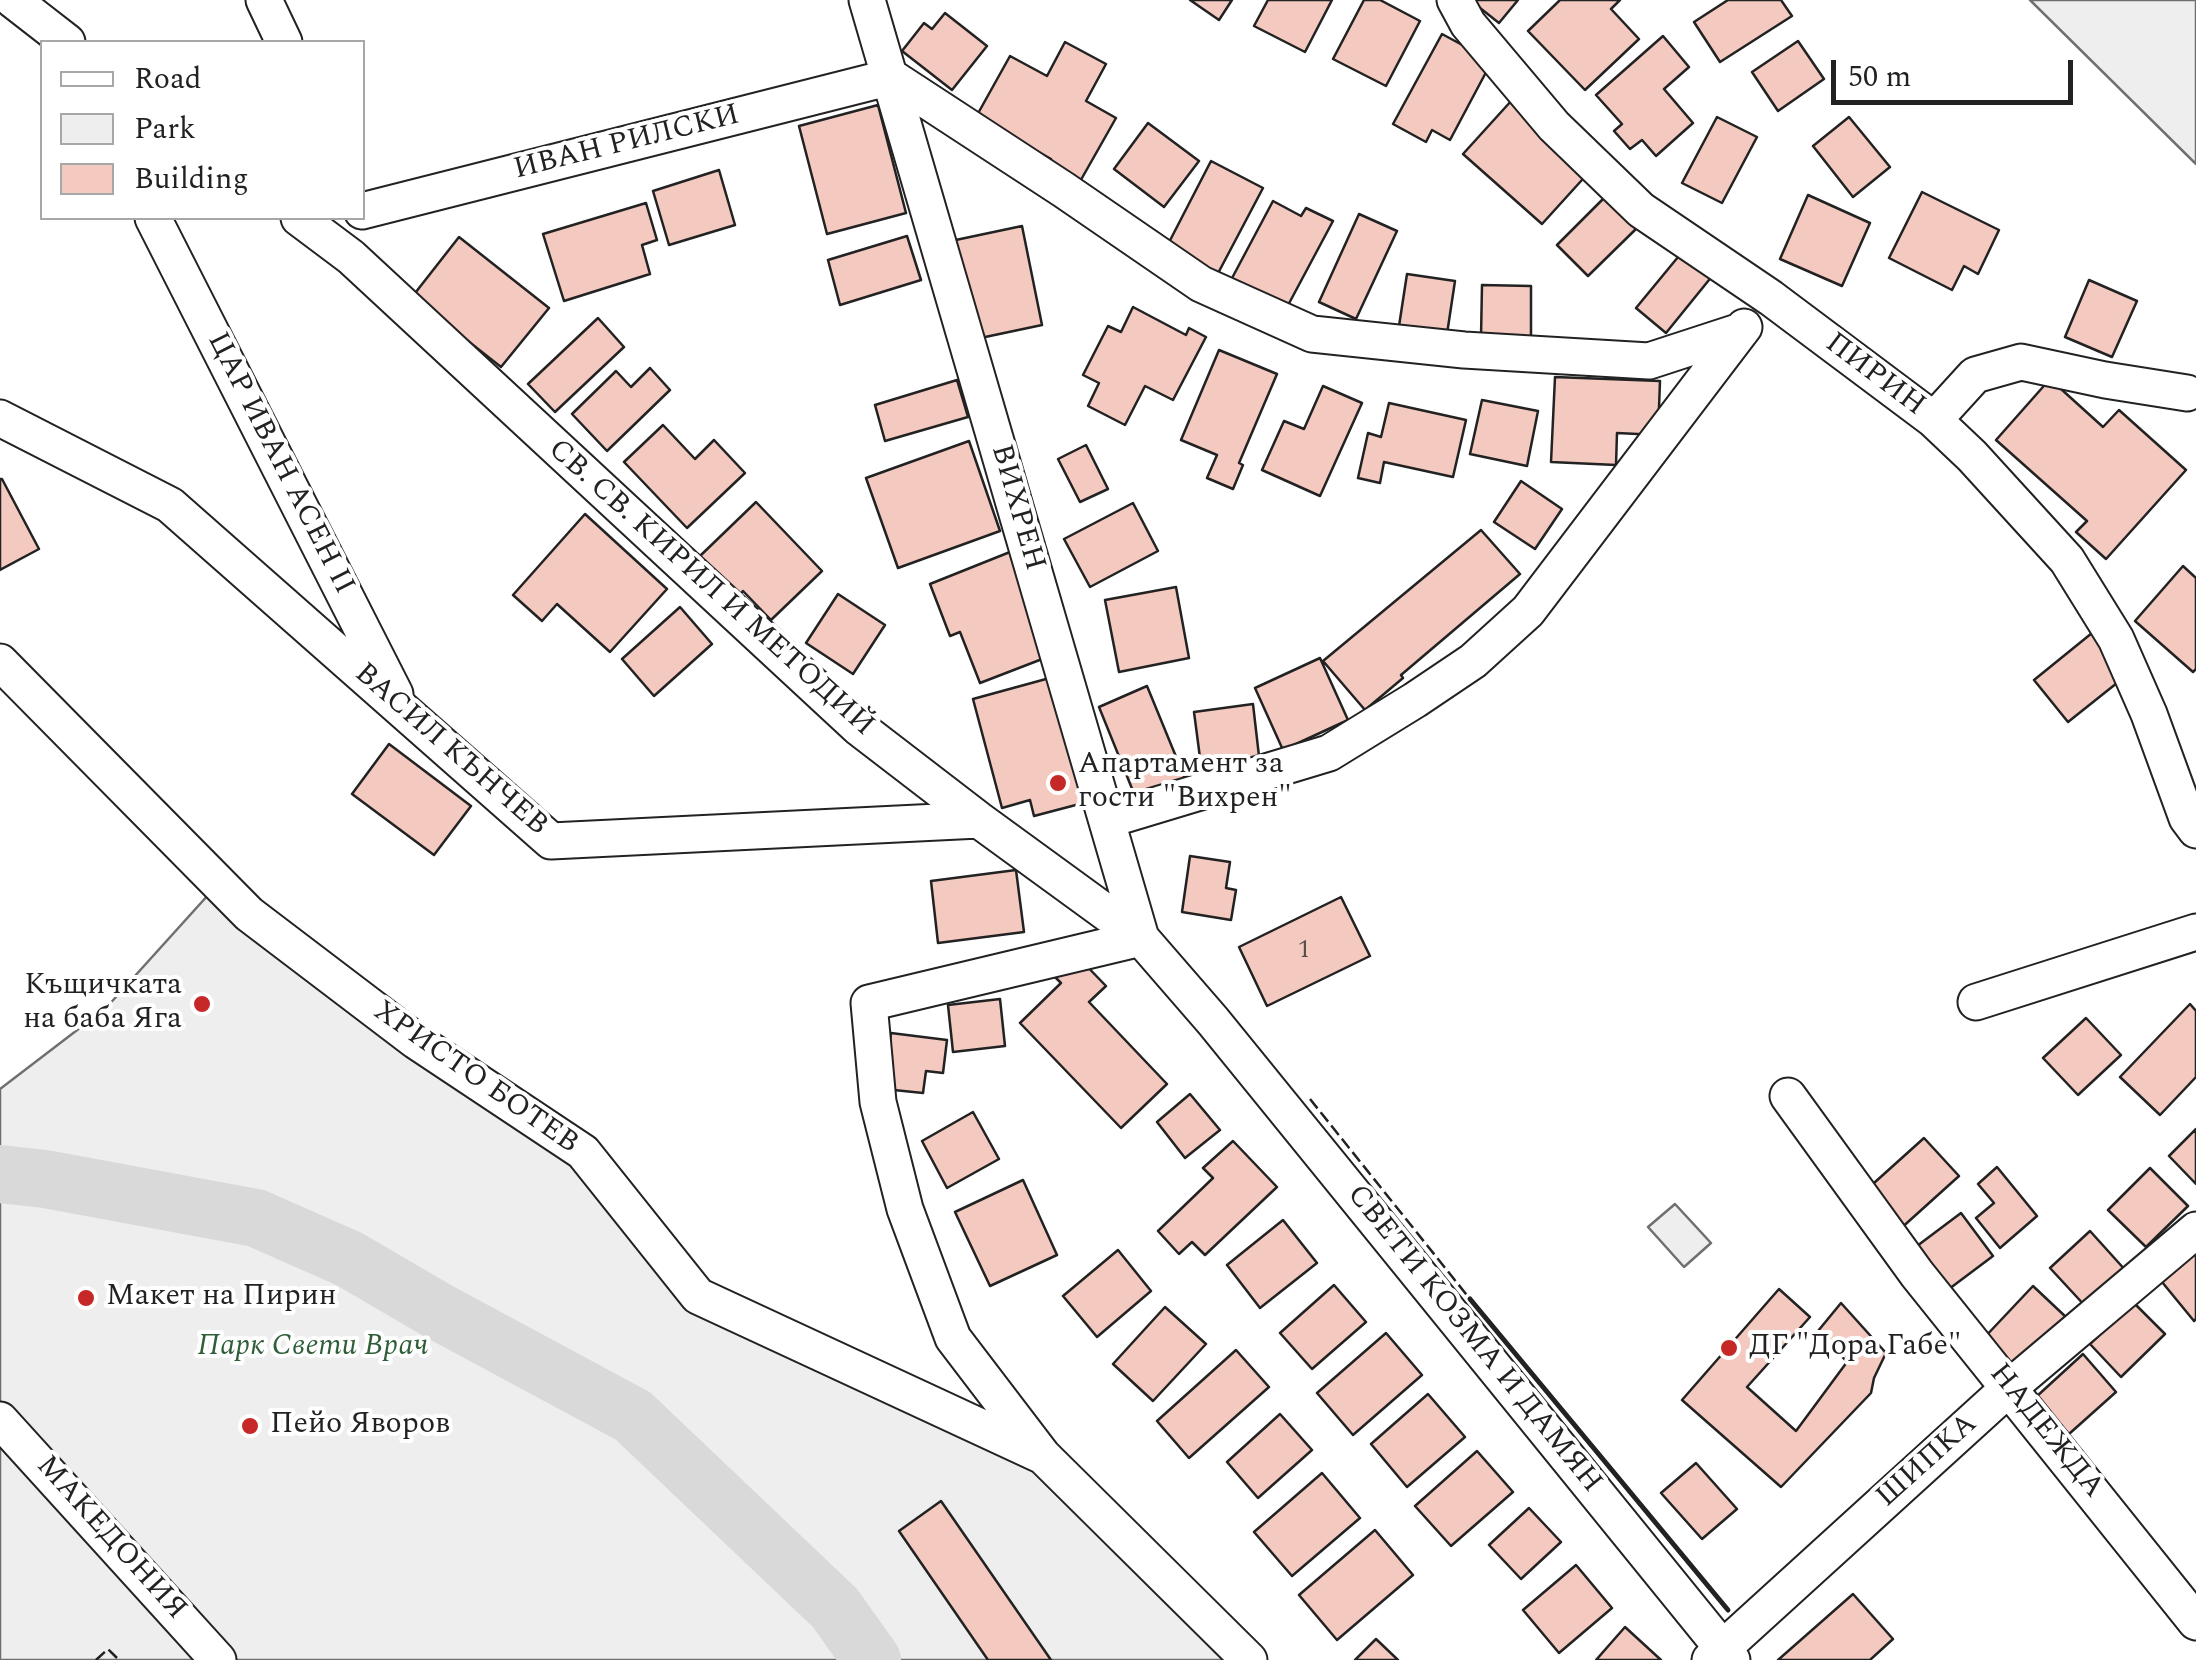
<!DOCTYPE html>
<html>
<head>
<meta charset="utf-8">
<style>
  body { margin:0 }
  #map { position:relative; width:2196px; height:1660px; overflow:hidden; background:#fff; font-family:Spectral,serif }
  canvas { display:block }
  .legend { position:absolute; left:40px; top:40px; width:325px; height:180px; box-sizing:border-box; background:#fff; border:2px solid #a7a7a7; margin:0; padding:12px 18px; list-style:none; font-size:30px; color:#222 }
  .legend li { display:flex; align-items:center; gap:20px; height:50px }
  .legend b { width:50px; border:2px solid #a7a7a7 }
  .scale { position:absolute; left:1831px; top:60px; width:242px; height:45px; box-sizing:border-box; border:5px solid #222; border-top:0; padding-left:12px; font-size:30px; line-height:35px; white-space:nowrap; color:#222; -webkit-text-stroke:8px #fff; paint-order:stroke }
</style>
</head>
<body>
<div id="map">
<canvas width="2196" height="1660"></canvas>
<ul class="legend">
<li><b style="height:12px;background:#fff"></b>Road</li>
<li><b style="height:28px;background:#eee"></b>Park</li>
<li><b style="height:28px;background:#f3c9c0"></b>Building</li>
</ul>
<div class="scale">50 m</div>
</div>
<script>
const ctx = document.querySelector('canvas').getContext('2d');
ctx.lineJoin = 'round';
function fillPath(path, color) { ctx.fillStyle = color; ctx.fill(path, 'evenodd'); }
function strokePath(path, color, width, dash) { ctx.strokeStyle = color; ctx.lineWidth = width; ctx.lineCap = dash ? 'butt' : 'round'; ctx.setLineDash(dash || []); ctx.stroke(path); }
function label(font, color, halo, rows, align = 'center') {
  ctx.font = font + ' Spectral,serif'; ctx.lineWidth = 8; ctx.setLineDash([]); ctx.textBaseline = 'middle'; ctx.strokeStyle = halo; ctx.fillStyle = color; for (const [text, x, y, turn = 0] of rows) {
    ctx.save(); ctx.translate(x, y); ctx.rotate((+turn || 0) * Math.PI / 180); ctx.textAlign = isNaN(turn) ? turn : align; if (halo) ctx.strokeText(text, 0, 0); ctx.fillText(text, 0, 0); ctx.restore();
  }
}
const green = new Path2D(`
  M2030,0H2196V164Z
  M209,894L569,1145L696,1305L1047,1471L1228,1660H0V1089L106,1008Z
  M1675,1204L1711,1243L1684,1267L1648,1227Z`);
fillPath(green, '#eee');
strokePath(green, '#6f6f6f', 2.5);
strokePath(new Path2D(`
  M0,1174L45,1179L256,1218L349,1259L438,1311L633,1416L835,1608L872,1660`), '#d9d9d9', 58);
const building = new Path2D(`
  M1190,0H1232L1219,20Z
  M1268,0H1332L1305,52L1254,26Z
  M1364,0H1380L1420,21L1386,86L1333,59Z
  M1470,0H1518L1499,23Z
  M1560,0H1620L1611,9L1639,39L1585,90L1528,31Z
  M1728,0H1781L1792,16L1720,62L1694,22Z
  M945,13L987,46L952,90L902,51L924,23L932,29Z
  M1442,34L1492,61L1450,140L1432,130L1426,142L1393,124Z
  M1663,36L1689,67L1664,89L1693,123L1656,156L1642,140L1630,149L1614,131L1622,124L1596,95Z
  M1798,41L1824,79L1778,111L1752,72Z
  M1065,42L1106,64L1086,101L1116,118L1078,185L1046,167L1051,159L976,117L1010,56L1047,76Z
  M1512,100L1591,170L1542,224L1463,154Z
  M878,105L906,213L827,234L799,126Z
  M1717,117L1757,137L1722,203L1682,183Z
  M1849,117L1890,167L1853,197L1813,146Z
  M1148,123L1199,161L1164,207L1114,169Z
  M1211,161L1263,188L1215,279L1164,252Z
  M719,170L735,225L669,245L653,191Z
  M1922,192L1999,230L1978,274L1964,266L1952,290L1889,258Z
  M1608,194L1639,226L1588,276L1557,245Z
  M1808,195L1870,223L1842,286L1780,259Z
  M1273,201L1301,216L1306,208L1333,221L1286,309L1231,280Z
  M646,203L657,240L642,245L650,274L564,301L543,234Z
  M1359,214L1397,231L1356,319L1319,302Z
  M1022,226L1042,325L971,340L951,241Z
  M907,236L921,280L840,305L828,260Z
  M459,237L549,308L501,367L412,297Z
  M1683,251L1713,275L1666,333L1636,308Z
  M1407,274L1455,281L1447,334L1399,326Z
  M2089,280L2137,301L2112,357L2065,337Z
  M1482,285L1531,286V338L1481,337Z
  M1133,307L1186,335L1189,328L1206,337L1173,400L1145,386L1125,425L1088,406L1099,383L1083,375L1108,326L1121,332Z
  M598,318L624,347L555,412L528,384Z
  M1219,350L1277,374L1239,463L1243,465L1233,489L1207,478L1217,455L1181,440Z
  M650,368L670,390L607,451L572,414L616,371L631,387Z
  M1555,377L1660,381L1658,435L1617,433L1616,465L1551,462Z
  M2050,379L2103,427L2119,410L2186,470L2106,559L2076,532L2087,521L1996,440Z
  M957,380L968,417L885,441L875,405Z
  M1323,386L1362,403L1320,496L1262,470L1284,421L1304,429Z
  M1482,400L1538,411L1527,466L1470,454Z
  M1389,403L1466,420L1453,477L1384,462L1380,483L1358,478L1368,433L1381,437Z
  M663,425L695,459L714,440L745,473L687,528L624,462Z
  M969,441L1000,531L898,568L866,478Z
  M1086,445L1108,489L1080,502L1058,459Z
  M0,479H2L39,549L0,570Z
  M1521,481L1562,509L1535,549L1494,522Z
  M756,502L822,571L771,620L743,591L739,596L700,556Z
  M1133,503L1158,551L1090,587L1064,539Z
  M585,514L667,589L610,652L557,604L542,621L513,595Z
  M1481,530L1520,574L1401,675L1403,678L1365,710L1323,661Z
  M1010,552L1050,656L980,683L960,632L950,636L930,584Z
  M2183,566L2196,578V669L2193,672L2135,621Z
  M1176,587L1189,658L1119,672L1105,600Z
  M838,594L885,625L853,674L806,643Z
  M680,607L712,644L654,696L622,659Z
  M2092,633L2127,675L2068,722L2034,680Z
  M1320,658L1348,720L1283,750L1255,688Z
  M1057,676L1091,801L1034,816L1030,800L1002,808L973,699Z
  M1147,686L1186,781L1137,801L1099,707Z
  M1253,704L1260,765L1202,773L1194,712Z
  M389,744L471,806L434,855L352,794Z
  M1190,856L1230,862L1226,888L1236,890L1231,920L1182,912Z
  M1016,870L1024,932L938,943L931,881Z
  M1341,897L1370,956L1267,1006L1239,947Z
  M1077,956L1106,986L1089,1002L1167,1084L1121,1128L1020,1023L1061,983L1055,977Z
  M1000,999L1005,1046L953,1052L948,1005Z
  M2190,1004L2196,1011V1077L2160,1115L2120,1077Z
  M2086,1018L2121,1055L2078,1095L2043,1058Z
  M891,1033L947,1040L943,1073L926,1071L923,1093L884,1089Z
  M1190,1094L1220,1130L1185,1158L1157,1122Z
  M973,1112L999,1159L947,1188L922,1141Z
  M2196,1129V1184L2169,1156Z
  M1924,1138L1959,1176L1898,1231L1864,1192Z
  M1233,1141L1277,1187L1205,1255L1192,1242L1179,1254L1158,1231L1213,1178L1203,1168Z
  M1997,1167L2037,1216L2000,1248L1976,1218L1994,1203L1978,1184Z
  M2150,1168L2188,1206L2146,1247L2108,1210Z
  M1023,1180L1057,1255L990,1286L955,1212Z
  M1961,1213L1993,1256L1945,1292L1913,1249Z
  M1283,1220L1317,1263L1260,1308L1227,1265Z
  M2090,1231L2127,1272L2087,1308L2050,1268Z
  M1118,1250L1151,1291L1097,1337L1063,1296Z
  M2196,1253V1319L2194,1321L2162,1282Z
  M1334,1285L1366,1322L1312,1369L1280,1333Z
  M2033,1286L2067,1318L2016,1371L1983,1339Z
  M1779,1289L1810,1317L1747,1387L1796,1431L1847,1362L1818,1331L1841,1303L1886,1353L1874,1378L1871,1393L1781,1487L1682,1400Z
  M2133,1302L2165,1334L2121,1377L2090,1344Z
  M1165,1307L1206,1344L1153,1401L1113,1364Z
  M1386,1333L1422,1375L1353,1435L1317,1393Z
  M1236,1350L1269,1387L1189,1458L1157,1421Z
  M2083,1354L2116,1392L2069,1434L2036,1397Z
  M1428,1394L1465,1437L1407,1487L1371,1444Z
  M1280,1414L1312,1450L1258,1498L1227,1462Z
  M1477,1451L1513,1492L1451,1546L1415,1506Z
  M1696,1463L1737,1509L1702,1539L1661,1493Z
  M1322,1473L1360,1518L1292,1576L1254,1532Z
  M941,1501L1051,1660H988L899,1531Z
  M1529,1508L1561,1542L1521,1579L1489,1545Z
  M1375,1530L1413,1575L1337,1640L1299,1595Z
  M1576,1565L1612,1608L1559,1653L1523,1610Z
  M1853,1594L1893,1639L1870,1660H1778Z
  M1625,1627L1661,1660H1596Z
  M1376,1639L1398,1660H1355Z`);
fillPath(building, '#f3c9c0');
strokePath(building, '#222', 2.5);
const minor = new Path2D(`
  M13,0L67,42
  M264,0L284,42
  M867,0L1141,938
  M1455,0L1468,24L1554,126L1641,210L1771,298L1934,420L1972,456L2067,560L2116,639L2149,714L2187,818L2196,830
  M891,77L1064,190L1201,284L1312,334L1464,350L1649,361L1741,331
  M362,211L891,77
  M153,218L395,694
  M299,218L351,257L858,727L979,820L1141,938L1213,1021L1732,1660
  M0,418L170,505L551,841L979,820
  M1934,420L1975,375L2021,362L2105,380L2187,393
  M0,662L249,914L416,1041L583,1152L698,1296L1043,1456
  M1107,820L1329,753L1415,700L1473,661L1528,611L1744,327
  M1141,938L869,1003L878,1102L905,1209L953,1338L1043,1456L1249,1660
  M1976,1002L2196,932
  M1788,1096L1917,1274L2196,1622
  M0,1420L218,1660
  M1710,1660L2010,1387L2196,1230`);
strokePath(minor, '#222', 39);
strokePath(minor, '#fff', 35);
strokePath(new Path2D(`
  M1310,1099L1470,1299
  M96,1660L108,1649L119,1660`), '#222', 2.5, [12, 5]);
strokePath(new Path2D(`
  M1470,1299L1728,1610`), '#222', 5);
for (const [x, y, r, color] of [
  [1058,783,10,"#c62828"],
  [202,1004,10,"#c62828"],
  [86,1298,10,"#c62828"],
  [1729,1348,10,"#c62828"],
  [250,1426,10,"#c62828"]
]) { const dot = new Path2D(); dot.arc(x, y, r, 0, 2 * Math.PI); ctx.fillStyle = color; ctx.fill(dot); strokePath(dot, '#fff', 4); }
label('25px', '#564c4a', null, [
  ["1",1304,952]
]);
label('30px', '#222', '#fff', [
  ["ИВАН РИЛСКИ",627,144,-14],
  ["ПИРИН",1874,376,37],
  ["ЦАР ИВАН АСЕН II",279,464,63],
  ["ВИХРЕН",1016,508,74],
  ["СВ. СВ. КИРИЛ И МЕТОДИЙ",710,589,42],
  ["ВАСИЛ КЪНЧЕВ",450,751,41],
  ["ХРИСТО БОТЕВ",475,1079,35],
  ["СВЕТИ КОЗМА И ДАМЯН",1473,1340,51],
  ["НАДЕЖДА",2045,1432,51],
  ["ШИПКА",1928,1462,-42],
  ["МАКЕДОНИЯ",110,1539,48]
]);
label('30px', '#222', '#fff', [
  ["Апартамент за",1078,766],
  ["гости \"Вихрен\"",1078,800],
  ["Къщичката",182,987,"right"],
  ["на баба Яга",182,1021,"right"],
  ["Макет на Пирин",106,1298],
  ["ДГ \"Дора Габе\"",1749,1348],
  ["Пейо Яворов",270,1426]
], 'left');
label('italic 30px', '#2f5e38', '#fff', [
  ["Парк Свети Врач",313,1348]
]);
</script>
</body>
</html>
